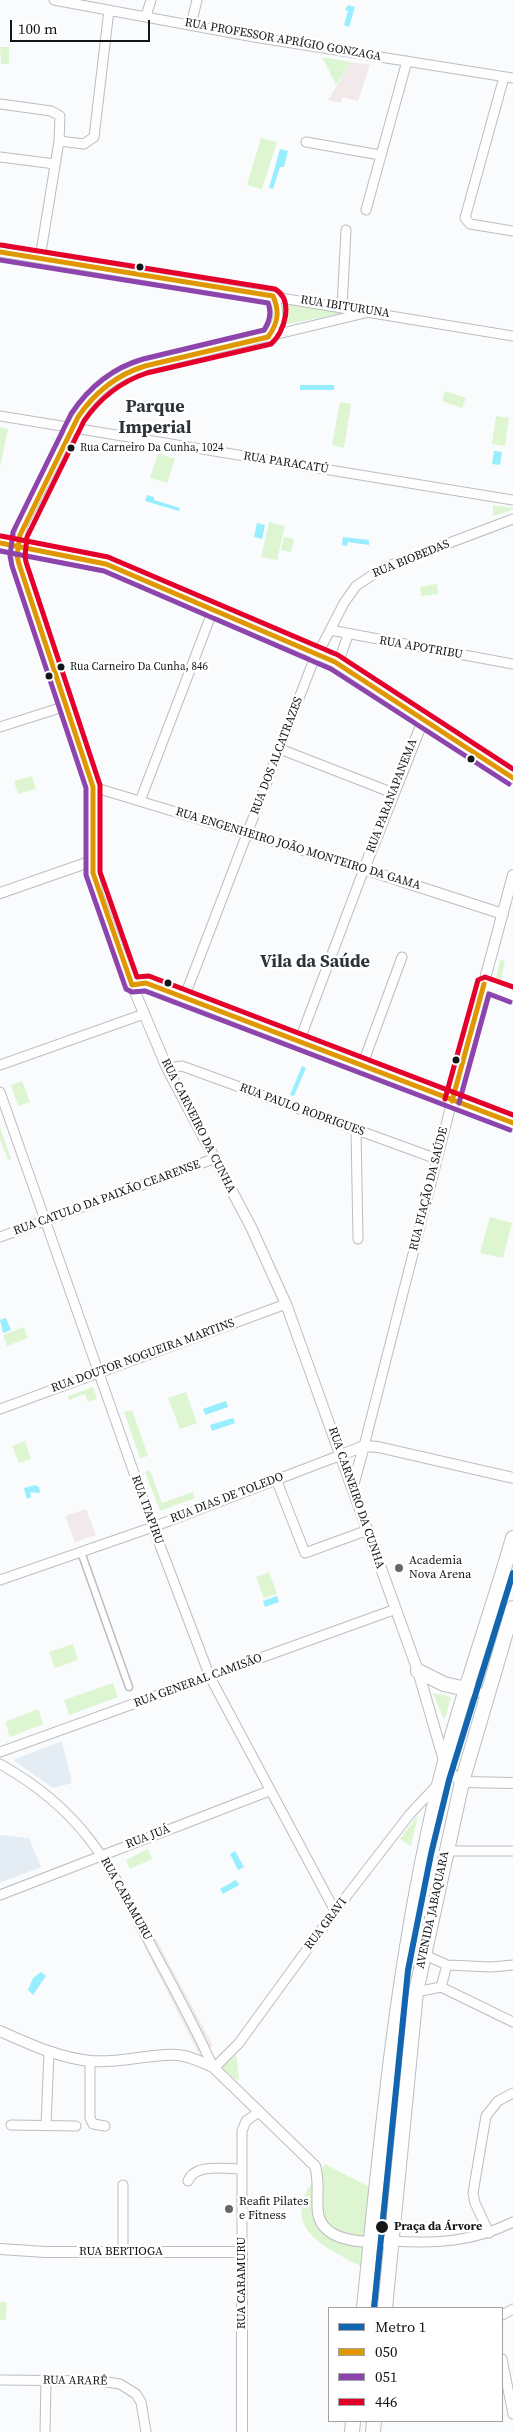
<!DOCTYPE html>
<html>
<head>
<meta charset="utf-8">
<style>
  body { margin:0 }
  #map { position:relative; width:513px; height:2432px; overflow:hidden; background:#f9fbfd; font-family:"Source Serif 4",serif }
  canvas { display:block }
  .legend { position:absolute; left:328px; top:2307px; width:175px; height:115px; box-sizing:border-box; background:#fff; border:1px solid #a1a2a3; margin:0; padding:6px 9px; list-style:none; font-size:15px; color:#131619 }
  .legend li { display:flex; align-items:center; gap:10px; height:25px }
  .legend b { width:25px; border:1px solid #a1a2a3 }
  .scale { position:absolute; left:10px; top:20px; width:140px; height:22px; box-sizing:border-box; border:2px solid #131619; border-top:0; padding-left:6px; font-size:15px; line-height:18px; white-space:nowrap; color:#131619; -webkit-text-stroke:4px #fff; paint-order:stroke }
</style>
</head>
<body>
<div id="map">
<canvas width="513" height="2432"></canvas>
<ul class="legend">
<li><b style="height:6px;background:#1266af"></b>Metro 1</li>
<li><b style="height:6px;background:#e09802"></b>050</li>
<li><b style="height:6px;background:#8e44ad"></b>051</li>
<li><b style="height:6px;background:#e4002b"></b>446</li>
</ul>
<div class="scale">100 m</div>
</div>
<script>
const ctx = document.querySelector('canvas').getContext('2d');
ctx.lineJoin = 'round';
function fillPath(path, color) { ctx.fillStyle = color; ctx.fill(path, 'evenodd'); }
function strokePath(path, color, width, dash) { ctx.strokeStyle = color; ctx.lineWidth = width; ctx.lineCap = dash ? 'butt' : 'round'; ctx.setLineDash(dash || []); ctx.stroke(path); }
function label(font, color, halo, rows, align = 'center') {
  ctx.font = font + ' "Source Serif 4",serif'; ctx.lineWidth = 5; ctx.setLineDash([]); ctx.textBaseline = 'middle'; ctx.strokeStyle = halo; ctx.fillStyle = color; for (const [text, x, y, turn = 0] of rows) {
    ctx.save(); ctx.translate(x, y); ctx.rotate((+turn || 0) * Math.PI / 180); ctx.textAlign = isNaN(turn) ? turn : align; if (halo) ctx.strokeText(text, 0, 0); ctx.fillText(text, 0, 0); ctx.restore();
  }
}
fillPath(new Path2D(`
  M351,62L370,65L358,101L342,97L341,103L328,100Z
  M86,1509L96,1535L75,1542L65,1516Z
  M145,1918L213,2046L199,2054L133,1924Z`), '#f2eaea');
fillPath(new Path2D(`
  M62,1741L72,1783L53,1788L13,1760Z
  M0,1835L29,1838L41,1867L0,1883Z`), '#e5edf4');
fillPath(new Path2D(`
  M0,47H9V64H1Z
  M322,57L351,62L336,85Z
  M261,138L277,142L262,189L247,185Z
  M284,303L350,312L282,325Z
  M445,391L466,398L462,408L442,401Z
  M340,402L351,404L344,448L332,445Z
  M496,416L509,418L505,446L492,444Z
  M0,427L8,429L0,467Z
  M158,453L175,459L167,483L150,478Z
  M493,505L513,508V510L493,516Z
  M269,522L285,526L277,560L261,557Z
  M284,537L294,539L291,552L281,550Z
  M437,584L438,594L421,596L420,587Z
  M32,776L36,789L18,794L14,781Z
  M500,960L505,961L501,980L496,978Z
  M22,1081L30,1102L18,1106L11,1085Z
  M0,1127L11,1159L8,1160L0,1139Z
  M490,1217L512,1223L503,1258L480,1253Z
  M24,1327L28,1338L7,1346L3,1335Z
  M93,1387L97,1399L88,1402L85,1394L69,1400L68,1396Z
  M186,1392L197,1423L180,1429L168,1398Z
  M132,1410L148,1456L140,1458L124,1412Z
  M25,1441L31,1459L19,1463L12,1446Z
  M150,1470L162,1503L193,1492L195,1498L160,1511L145,1472Z
  M269,1572L277,1594L264,1598L256,1577Z
  M73,1644L78,1660L55,1668L49,1652Z
  M113,1683L118,1697L69,1715L64,1700Z
  M433,1693L451,1697L445,1719L443,1718Z
  M38,1709L43,1724L10,1737L5,1722Z
  M418,1815L411,1846L400,1839Z
  M148,1849L152,1859L130,1869L126,1860Z
  M236,2055L239,2079L237,2080L220,2067Z
  M325,2164L371,2188L363,2268C336,2251 290,2237 304,2197C308,2186 319,2175 325,2164Z
  M0,2302H7L6,2320H0Z`), '#ddf6d1');
fillPath(new Path2D(`
  M348,5L355,7L349,27L344,25L348,11L345,10Z
  M280,149L288,151L284,167H280L273,189L269,188Z
  M300,385H334V390H300Z
  M494,451L502,452L500,465L492,464Z
  M147,495L154,497V500L180,508L179,511L145,501Z
  M257,523L265,525L262,539L254,537Z
  M343,537L369,540V545L348,542L347,546L342,545Z
  M302,1066L306,1068L294,1096L290,1095Z
  M6,1318L11,1330L3,1333L0,1320Z
  M226,1401L228,1407L205,1415L203,1409Z
  M233,1418L235,1423L212,1431L210,1425Z
  M35,1485L39,1487L40,1493L30,1492L31,1497L27,1499L24,1488Z
  M277,1596L279,1602L265,1607L263,1601Z
  M235,1851L244,1867L238,1870L230,1854Z
  M236,1880L239,1885L223,1894L220,1889Z
  M41,1972L46,1976L33,1995L28,1990L33,1978Z`), '#97eefe');
const pedestrian = new Path2D(`
  M81,1552L129,1687`);
const minor = new Path2D(`
  M54,0L254,37L513,78
  M146,16L151,0
  M191,25L197,0
  M504,77L465,218L470,224L513,231
  M0,104L51,111L60,116L59,141L40,258
  M59,141L84,144L94,137L109,10
  M306,142L380,155
  M0,157L55,164
  M366,210L407,61
  M0,252L513,336
  M342,307L346,230
  M268,337C279,323 281,312 273,296
  M0,416L513,500
  M18,545L23,525L78,417C95,391 115,376 145,366L365,313
  M330,630L513,664
  M335,662L341,655L348,635
  M0,727L66,706
  M280,749L393,793
  M93,787L364,869L299,1042
  M140,801L213,610
  M184,998L311,667L344,603L356,586L383,568L513,519
  M0,1065L144,1014
  M362,1066L402,957
  M167,1068L182,1066L437,1159
  M0,1092L153,1527L210,1677L335,1911
  M356,1131L358,1239
  M0,1237L213,1159
  M0,1409L286,1304
  M364,1446L452,1101
  M276,1479L305,1553L368,1530
  M0,1580L153,1527L341,1455
  M0,1752L396,1609
  M0,1764C88,1813 112,1870 156,1955C176,1992 196,2029 213,2067
  M446,1851H513
  M0,1895L269,1791
  M423,1954L447,1965L491,1967L513,1965
  M441,1987L447,1965
  M416,1992L441,1987L513,2022
  M90,2061V2118L93,2124L105,2126
  M214,2068L239,2043L335,1911L410,1814L440,1782
  M11,2125L76,2126
  M46,2126L49,2052
  M188,2181C195,2163 225,2169 242,2169
  M123,2185V2252
  M489,2233L475,2203L473,2193L486,2116L498,2101L513,2093
  M391,2241C435,2244 473,2242 513,2222
  M242,2252V2131L246,2121L259,2112
  M502,2315L513,2309
  M502,2359L513,2414
  M0,2380L100,2381L120,2384L136,2394L141,2402L146,2432
  M45,2432L46,2381`);
const tertiary = new Path2D(`
  M0,543L106,564L335,662L513,778
  M18,545L19,564L93,787V873L98,895L132,985L167,1068L251,1227L286,1304L418,1671L445,1764L453,1775L462,1782L513,1783
  M424,718L364,869L503,914
  M0,893L92,861
  M484,984L513,995
  M132,985L146,983L165,990L513,1123
  M452,1101L513,875
  M341,1455L364,1446L378,1447L513,1478
  M353,1486L364,1446
  M0,2031C29,2044 59,2058 91,2061C120,2064 158,2051 184,2056C194,2058 203,2063 213,2067L315,2166C320,2182 316,2197 318,2213C323,2244 369,2243 391,2241
  M0,2249L45,2252H242V2432`);
const primary = new Path2D(`
  M418,1671L444,1684L475,1691
  M364,2308C381,2141 396,1975 433,1811C453,1719 487,1629 513,1538
  M385,2308L416,1992L462,1782L513,1608
  M352,2432L353,2421
  M373,2432L374,2421`);
strokePath(pedestrian, '#bbbdc0', 9);
strokePath(minor, '#bbbdc0', 11);
strokePath(tertiary, '#bbbdc0', 12);
strokePath(primary, '#bbbdc0', 16);
strokePath(pedestrian, '#fefeff', 6);
strokePath(minor, '#fefeff', 9);
strokePath(tertiary, '#fefeff', 10);
strokePath(primary, '#fefeff', 14);
strokePath(new Path2D(`
  M0,252L273,296C280,312 278,323 268,337L145,366C116,375 95,392 78,417L20,535L17,556L19,564L93,787V873L132,985L146,983L513,1123
  M0,543L106,564L335,662L513,778
  M452,1101L484,984`), '#e09802', 5);
strokePath(new Path2D(`
  M0,260L268,303C272,313 270,321 264,330L143,359C112,368 89,387 71,414L13,532L10,556L12,566L86,788V875L126,989L132,992L145,991L510,1130
  M0,551L104,571L331,669L509,784
  M459,1103L489,994L510,1002`), '#8e44ad', 5);
strokePath(new Path2D(`
  M1,245L275,289C294,300 285,332 271,344L147,373C120,382 100,398 84,421L27,537L25,556L26,562L100,785V872L137,977L149,976L513,1115
  M1,536L108,557L338,655L513,769
  M445,1099L478,980L485,977L513,987`), '#e4002b', 5);
strokePath(new Path2D(`
  M374,2308L408,1970L431,1854L449,1780L513,1573`), '#1266af', 6);
for (const [x, y, r, color] of [
  [140,267,4.5,"#131619"],
  [71,448,4.5,"#131619"],
  [61,667,4.5,"#131619"],
  [49,676,4.5,"#131619"],
  [471,759,4.5,"#131619"],
  [168,983,4.5,"#131619"],
  [456,1060,4.5,"#131619"],
  [399,1568,5,"#646669"],
  [229,2209,5,"#646669"],
  [382,2227,7,"#131619"]
]) { const dot = new Path2D(); dot.arc(x, y, r, 0, 2 * Math.PI); ctx.fillStyle = color; ctx.fill(dot); strokePath(dot, '#fff', 2); }
label('11px', '#131619', '#fff', [
  ["Rua Carneiro Da Cunha, 1024",80,448],
  ["Rua Carneiro Da Cunha, 846",70,667]
], 'left');
label('12px', '#131619', '#fff', [
  ["RUA PROFESSOR APRÍGIO GONZAGA",283,40,10],
  ["RUA IBITURUNA",345,307,9],
  ["RUA PARACATÚ",286,463,9],
  ["RUA BIOBEDAS",411,559,-22],
  ["RUA APOTRIBU",421,648,10],
  ["RUA DOS ALCATRAZES",277,756,-69],
  ["RUA PARANAPANEMA",392,796,-69],
  ["RUA ENGENHEIRO JOÃO MONTEIRO DA GAMA",298,849,17],
  ["RUA PAULO RODRIGUES",302,1110,20],
  ["RUA CARNEIRO DA CUNHA",198,1126,63],
  ["RUA FIAÇÃO DA SAÚDE",429,1189,-76],
  ["RUA CATULO DA PAIXÃO CEARENSE",107,1198,-20],
  ["RUA DOUTOR NOGUEIRA MARTINS",143,1356,-20],
  ["RUA DIAS DE TOLEDO",227,1498,-21],
  ["RUA CARNEIRO DA CUNHA",356,1498,71],
  ["RUA ITAPIRU",147,1510,70],
  ["RUA GENERAL CAMISÃO",198,1681,-20],
  ["RUA JUÁ",148,1837,-21],
  ["RUA CARAMURU",126,1899,61],
  ["AVENIDA JABAQUARA",433,1910,-78],
  ["RUA GRAVI",326,1924,-53],
  ["RUA BERTIOGA",121,2252],
  ["RUA CARAMURU",242,2283,-90],
  ["RUA ARARÊ",75,2381,1]
]);
label('12px', '#131619', '#fff', [
  ["Academia",409,1561],
  ["Nova Arena",409,1575],
  ["Reafit Pilates",239,2202],
  ["e Fitness",239,2216]
], 'left');
label('bold 12px', '#131619', '#fff', [
  ["Praça da Árvore",394,2227]
], 'left');
label('bold 18px', '#2c343b', '#fff', [
  ["Parque",155,407],
  ["Imperial",155,428],
  ["Vila da Saúde",315,962]
]);
</script>
</body>
</html>
